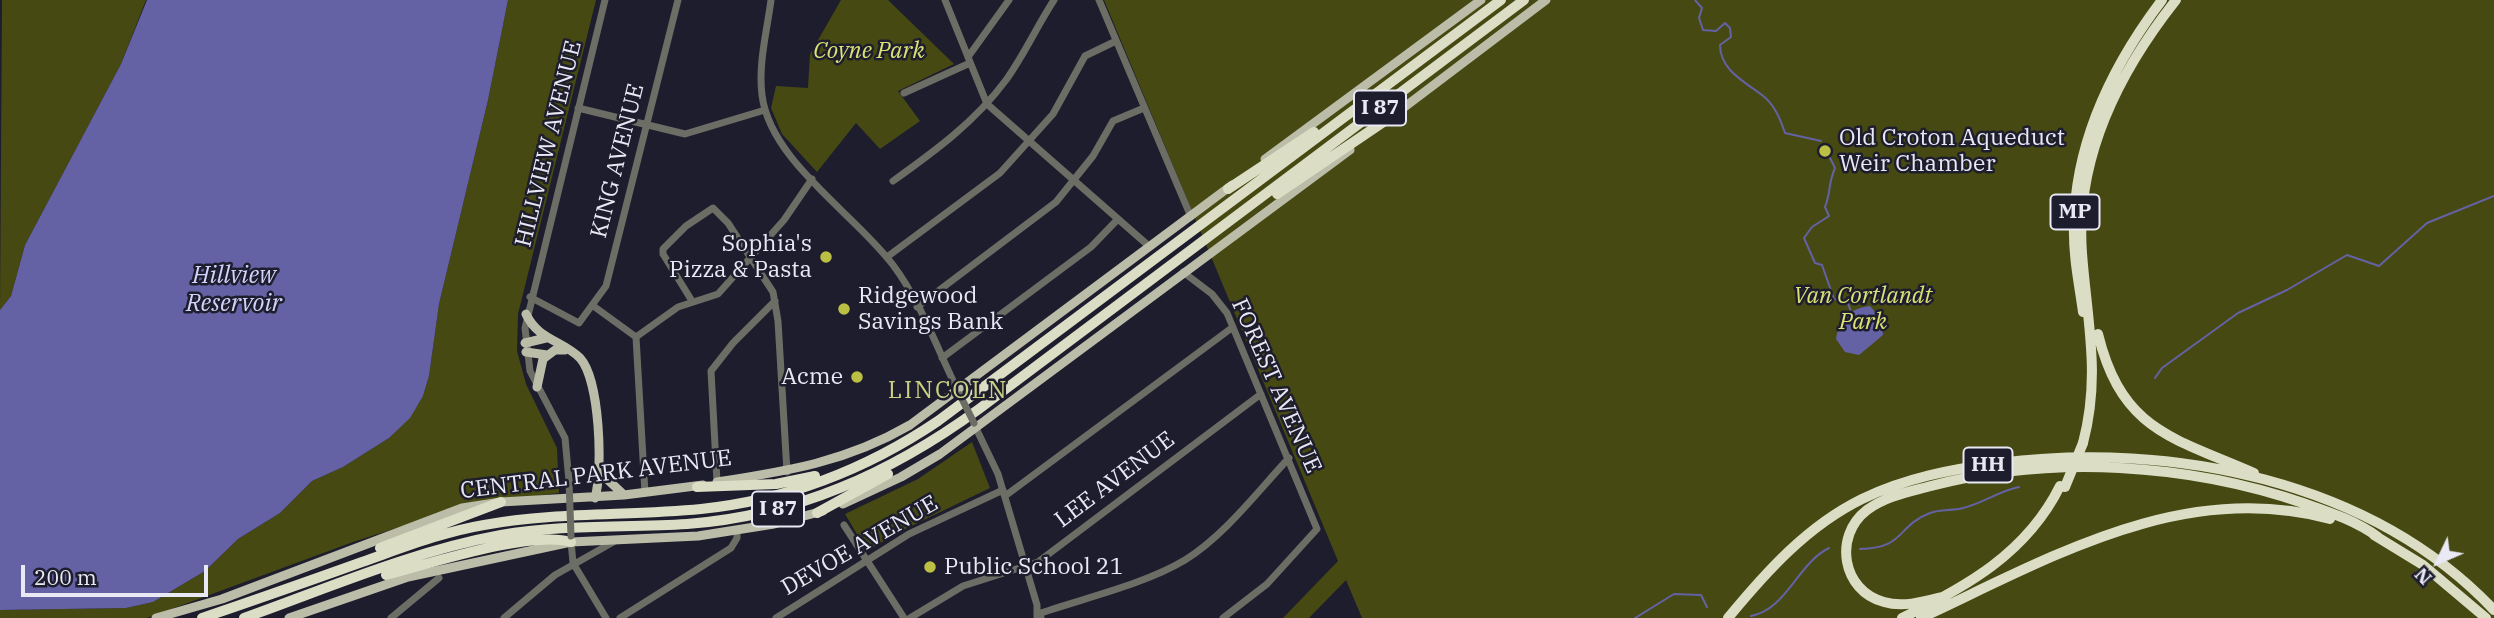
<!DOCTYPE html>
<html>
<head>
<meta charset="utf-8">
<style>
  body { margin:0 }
  #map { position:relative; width:2494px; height:618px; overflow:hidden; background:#1d1d2e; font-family:"IBM Plex Serif",serif }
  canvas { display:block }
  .north { position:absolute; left:2403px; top:527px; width:70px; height:70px; -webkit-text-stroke:5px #1d1d2e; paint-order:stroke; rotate:226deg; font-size:19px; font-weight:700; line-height:28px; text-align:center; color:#e9e9f5 }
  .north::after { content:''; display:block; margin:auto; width:24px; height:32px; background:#e9e9f5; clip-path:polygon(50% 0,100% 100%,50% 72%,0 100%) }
  .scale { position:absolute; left:21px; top:565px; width:187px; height:32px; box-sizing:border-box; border:4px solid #e9e9f5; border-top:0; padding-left:9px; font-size:21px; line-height:24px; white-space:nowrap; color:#e9e9f5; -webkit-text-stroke:5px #1d1d2e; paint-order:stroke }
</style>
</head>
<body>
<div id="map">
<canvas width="2494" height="618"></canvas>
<div class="north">N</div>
<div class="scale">200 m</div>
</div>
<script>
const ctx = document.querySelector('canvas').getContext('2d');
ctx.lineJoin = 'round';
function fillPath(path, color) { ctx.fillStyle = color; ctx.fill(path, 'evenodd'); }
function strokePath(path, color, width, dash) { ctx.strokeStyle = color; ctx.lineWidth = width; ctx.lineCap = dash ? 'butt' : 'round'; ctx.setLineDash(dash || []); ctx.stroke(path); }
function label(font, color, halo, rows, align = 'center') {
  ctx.font = font + ' "IBM Plex Serif",serif'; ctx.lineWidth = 5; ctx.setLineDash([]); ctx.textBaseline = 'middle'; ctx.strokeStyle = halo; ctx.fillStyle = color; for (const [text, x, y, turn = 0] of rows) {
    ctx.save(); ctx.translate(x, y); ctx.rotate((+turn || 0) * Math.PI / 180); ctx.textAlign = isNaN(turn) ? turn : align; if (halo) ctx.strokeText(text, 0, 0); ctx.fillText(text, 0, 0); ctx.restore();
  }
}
fillPath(new Path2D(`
  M2,0H146L121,64L25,245L11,296L0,310Z
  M508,0H596L518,314L517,351L526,384L557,448L559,493L471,504L353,542L147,618H0V610L126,608L153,602L205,571L238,539L280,513L312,481L343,467L389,438L409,418L423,396L429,376L439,304L488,100Z
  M841,0H888L954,64L898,91L920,121L880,149L856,123L817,172L782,134L771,108L776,86L808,88L810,54Z
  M1104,0H2494V618H1362L1346,580L1309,618H1283L1338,561Z
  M972,442L990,488L899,532L867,551L845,514L918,479Z`), '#474912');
fillPath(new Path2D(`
  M147,0H508L488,100L439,304L429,376L423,396L410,418L389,438L343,467L312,481L280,513L238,539L205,571L153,602L126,608L0,610V310L11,296L25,245L121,64Z
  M1870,306L1882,320L1883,335L1859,355L1845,352L1836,339C1839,320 1850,308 1870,306Z`), '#6462a4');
strokePath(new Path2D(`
  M1695,0L1702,8L1699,18L1703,30L1716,31L1725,23L1730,28L1731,37L1720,45C1720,70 1745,82 1762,95C1774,104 1780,118 1785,133L1821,141
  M1830,158L1835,168C1828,184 1831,192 1825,207L1829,216L1812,227L1804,238L1815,263L1822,265L1834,299L1848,303L1851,312
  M2155,378L2162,368L2238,313L2287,290L2347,255L2379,266L2427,223L2494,196
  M1860,549C1906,548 1896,526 1930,513C1941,509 1952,511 1963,508C1983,503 1999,491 2019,487
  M1751,616C1786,610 1798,563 1829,548
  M1635,618L1674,594L1701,595L1707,607`), '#6462a4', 2);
strokePath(new Path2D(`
  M771,0C767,31 758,64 762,95C770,161 855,214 893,265C921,302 938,351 959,393
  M945,0L987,104L1150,247
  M1099,0L1191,217
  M968,57L1009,0
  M904,93L970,63
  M578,108L685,134L765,110
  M893,181C935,151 975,122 1006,80C1024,55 1037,26 1054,0
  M887,257L1000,173L1053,114L1085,56L1116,41
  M1183,272L1212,294L1227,313L1317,529L1267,584L1223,618
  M530,297L579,323L606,286L678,0
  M692,301L663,254V249L686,226L713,208L728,223L773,292L778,321L787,472
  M592,305L636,337
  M917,307L1056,202L1093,156L1113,121L1144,108
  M636,337L678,307L718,294L784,220L812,179
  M636,337L645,493
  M942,358L1091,247L1118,219
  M974,424L998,474L1037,605V617
  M569,481L565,438L530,371L525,328L605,0
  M717,482L711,371L733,343L775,301
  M1005,496L1233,327
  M844,525L904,618
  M571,541L573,563L606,618
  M391,618L439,578
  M504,618L555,575L615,541
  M620,618L731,548L737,538V530
  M776,618L909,534L1003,490
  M910,618L963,586L1038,562L1261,394
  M1041,618L1038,614C1084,598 1143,585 1185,560C1225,535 1257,492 1289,458`), '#6c6d64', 7);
strokePath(new Path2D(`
  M1394,115L1546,0
  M1265,159L1481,0
  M526,314C538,340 562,340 580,358C600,380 603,470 595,498
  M525,343L546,338
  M526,352L547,355
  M537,387L543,359L555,350H565
  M599,466L607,479L624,495
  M717,482C788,471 846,462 910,425L1232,185
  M843,504L901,477L940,454L1350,150
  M156,618L222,599L462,508L501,502L624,495L703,485
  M289,618L408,577L571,542L698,536L774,524L823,511`), '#bbbda9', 9);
strokePath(new Path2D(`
  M1228,189L1314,132
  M1277,194L1398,112
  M2083,312C2079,283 2073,255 2074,226C2075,142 2112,66 2162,0
  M2098,334C2122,431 2172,437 2254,473
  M2083,443C2101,375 2087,321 2082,253C2075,159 2119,72 2176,0
  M697,487L776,484L815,476
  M817,513L888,474
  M2374,535L2423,565L2486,618
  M380,548L501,502
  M386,575C429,564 530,530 571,542
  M1946,596C1926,601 1904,608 1884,602C1842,591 1833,536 1867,510C1886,496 1909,492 1931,486C2052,455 2188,463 2306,504C2332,513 2356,521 2378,537
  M202,618C255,600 309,581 362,562C402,548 442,532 484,525C556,512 629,516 701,509C787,500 867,469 938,421L1501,0
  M244,618C328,588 413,551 501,535C562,524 625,528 687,524C796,516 891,473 979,409L1524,0
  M1728,618C1766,572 1807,526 1862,499C1905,478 1952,469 1999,463C2171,441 2371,480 2494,610
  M1902,618C1966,587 2027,553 2060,486
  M1921,618C2050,558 2183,479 2330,519`), '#dbddc5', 10);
strokePath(new Path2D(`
  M960,395L974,423
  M569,481L571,536`), '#6c6d64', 7);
strokePath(new Path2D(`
  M2065,487L2083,443`), '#dbddc5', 10);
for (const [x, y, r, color] of [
  [1825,151,7,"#bbc045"],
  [826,257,7,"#bbc045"],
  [844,309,7,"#bbc045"],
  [857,377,7,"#bbc045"],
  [930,567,7,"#bbc045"]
]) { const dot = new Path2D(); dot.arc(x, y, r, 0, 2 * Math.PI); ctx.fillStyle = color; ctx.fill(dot); strokePath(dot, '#1d1d2e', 2.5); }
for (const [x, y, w] of [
  [1380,108,52],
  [2075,212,49],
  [1988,465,49],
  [778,509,52]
]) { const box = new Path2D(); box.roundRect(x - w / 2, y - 17.5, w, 35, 5); ctx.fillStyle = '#1d1d2e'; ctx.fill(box); strokePath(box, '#e9e9f5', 2); }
label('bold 21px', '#e9e9f5', null, [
  ["I 87",1380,108],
  ["MP",2075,212],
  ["HH",1988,465],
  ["I 87",778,509]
]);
label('italic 23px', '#dce275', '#1d1d2e', [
  ["Coyne Park",869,51],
  ["Van Cortlandt",1863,296],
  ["Park",1863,322]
]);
label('23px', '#e9e9f5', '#1d1d2e', [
  ["Old Croton Aqueduct",1839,138],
  ["Weir Chamber",1839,164],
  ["Sophia's",812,244,"right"],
  ["Pizza & Pasta",812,270,"right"],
  ["Ridgewood",858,296],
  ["Savings Bank",858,322],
  ["Acme",843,377,"right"],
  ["Public School 21",944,567]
], 'left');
label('23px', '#e9e9f5', '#1d1d2e', [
  ["HILLVIEW AVENUE",549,144,-76],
  ["KING AVENUE",618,161,-76],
  ["FOREST AVENUE",1276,386,66],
  ["CENTRAL PARK AVENUE",596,475,-7],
  ["LEE AVENUE",1115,480,-37],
  ["DEVOE AVENUE",860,546,-30]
]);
label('italic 24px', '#d2d3fa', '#1d1d2e', [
  ["Hillview",234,276],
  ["Reservoir",234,304]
]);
ctx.letterSpacing = '2px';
label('24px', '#ccd083', '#1d1d2e', [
  ["LINCOLN",948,391]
]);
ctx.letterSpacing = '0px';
</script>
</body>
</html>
